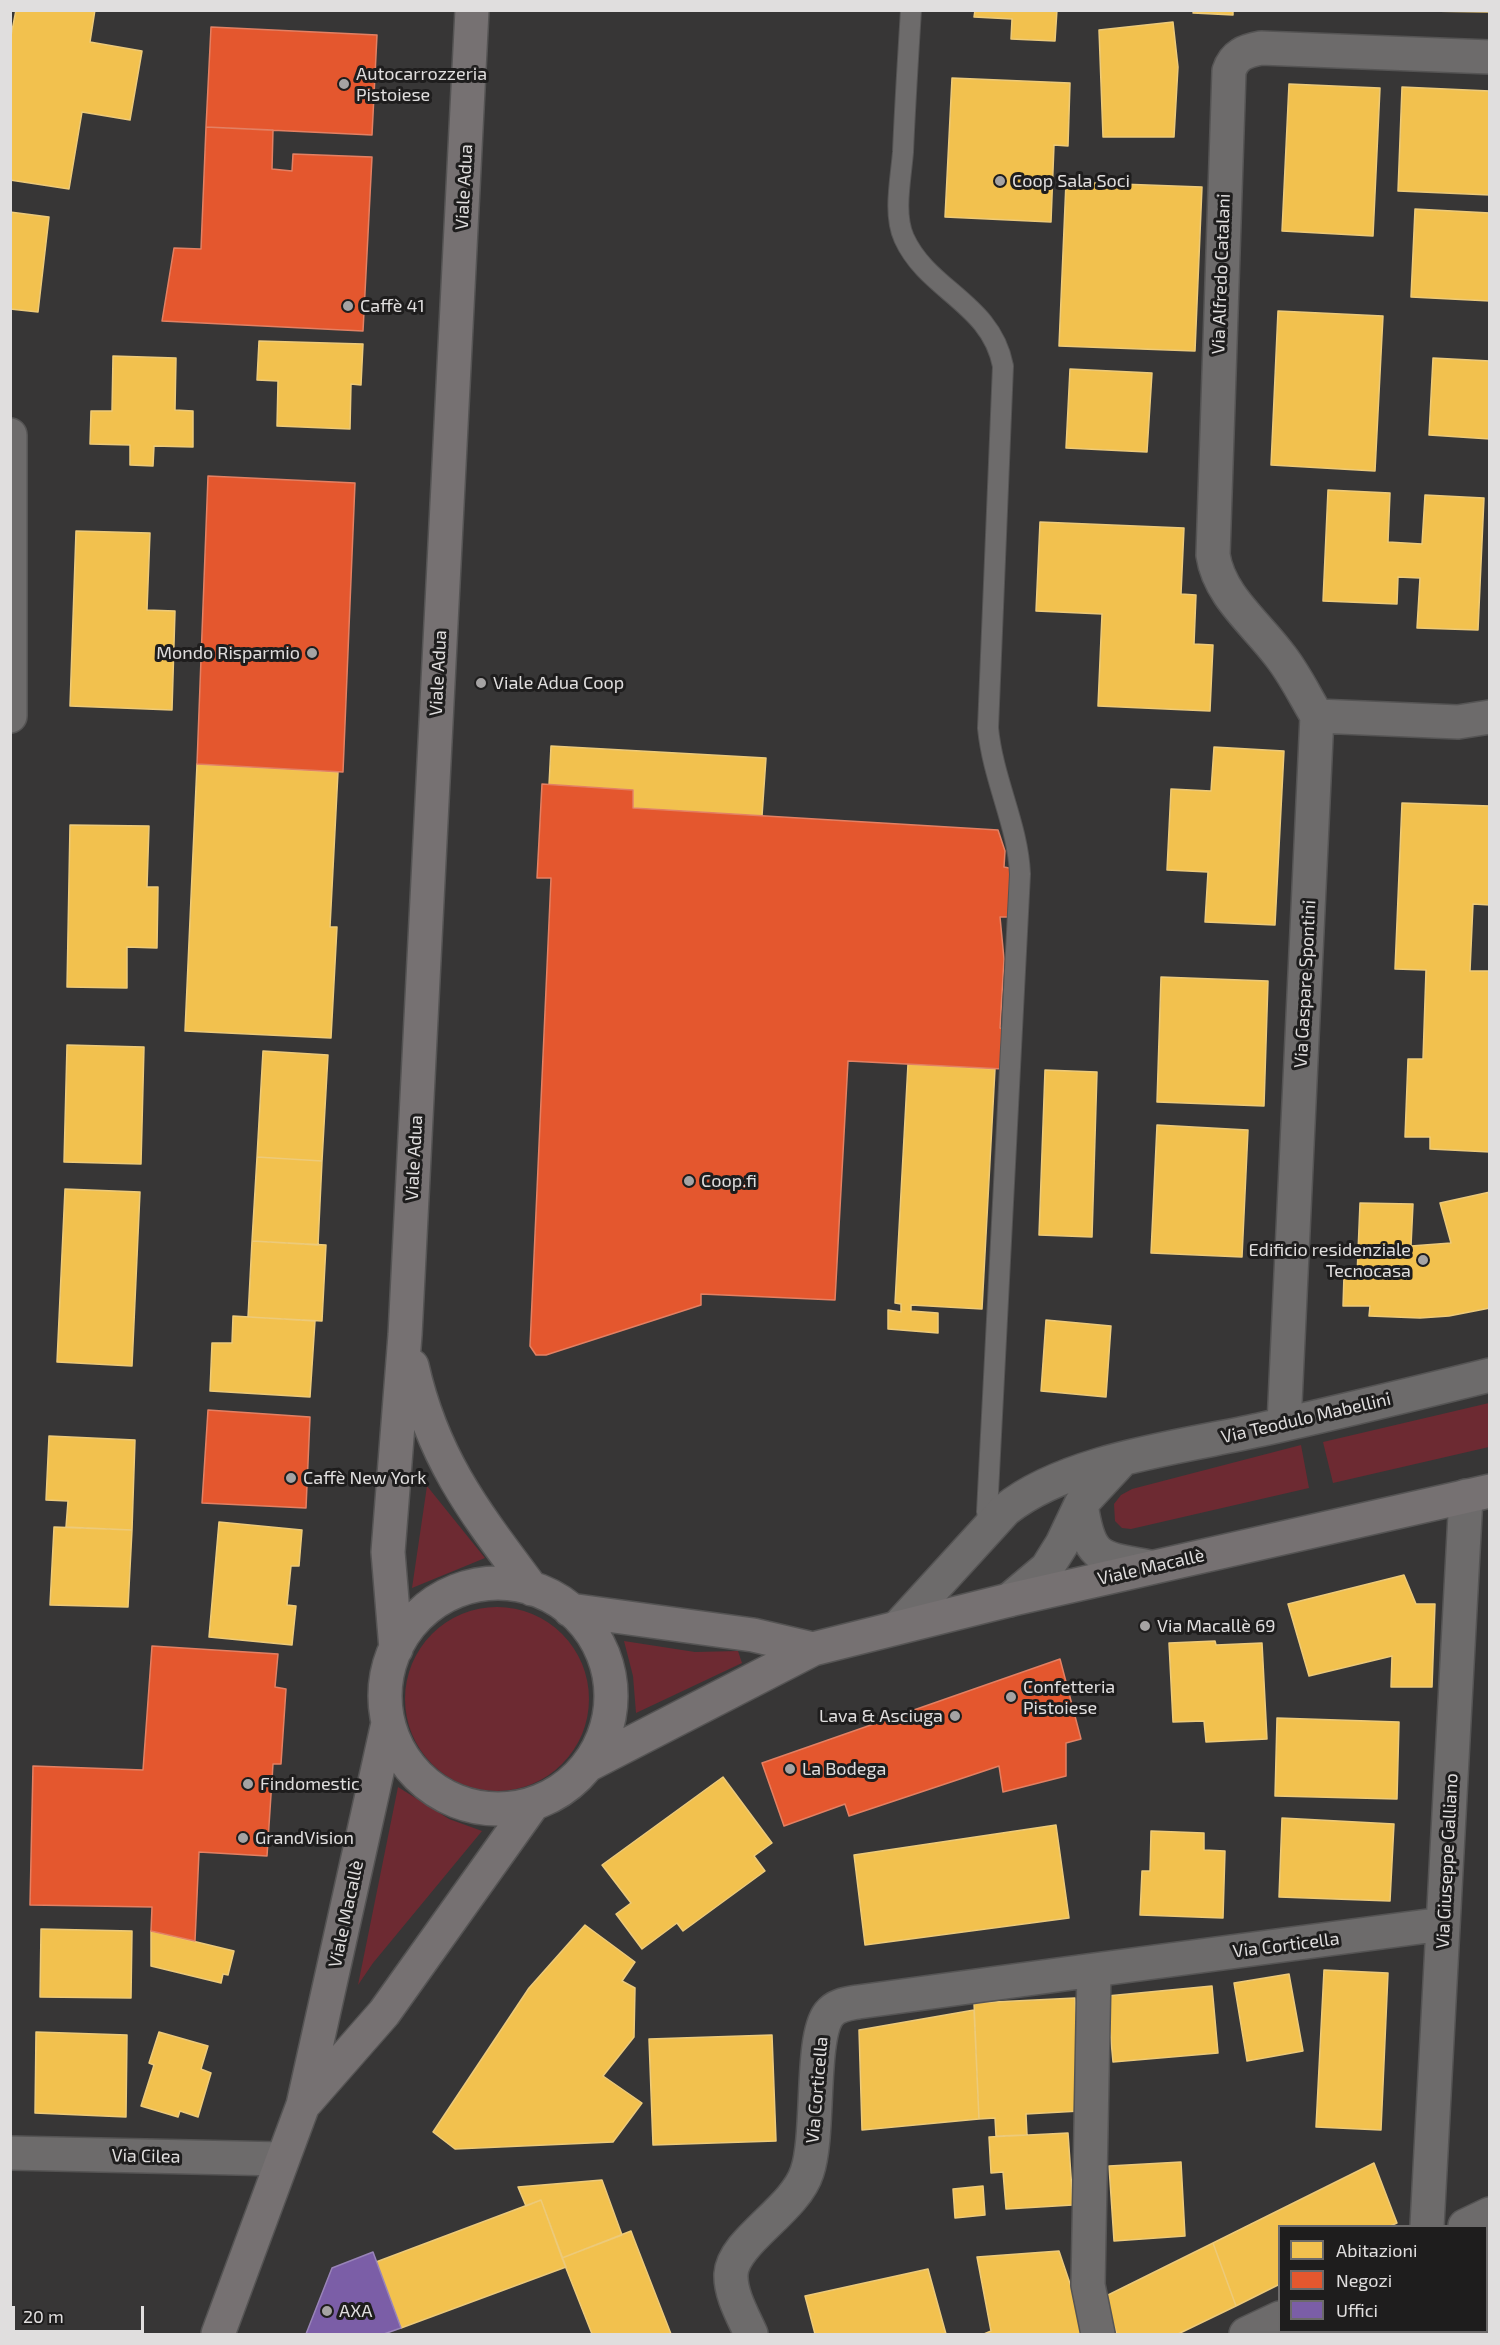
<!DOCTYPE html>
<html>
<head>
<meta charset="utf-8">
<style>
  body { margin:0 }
  #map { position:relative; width:1500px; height:2345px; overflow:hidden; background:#373636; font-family:"Exo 2",sans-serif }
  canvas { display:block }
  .frame { position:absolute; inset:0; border:12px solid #e0dede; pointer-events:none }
  .legend { position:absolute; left:1278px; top:2225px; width:210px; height:108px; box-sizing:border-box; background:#1e1d1d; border:2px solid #6c6a6a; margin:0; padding:8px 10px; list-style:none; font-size:18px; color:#e0dede }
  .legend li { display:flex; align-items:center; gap:12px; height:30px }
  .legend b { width:30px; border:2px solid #6c6a6a }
  .scale { position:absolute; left:12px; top:2306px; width:132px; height:27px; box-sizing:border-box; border:3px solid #e0dede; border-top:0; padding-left:8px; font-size:18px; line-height:21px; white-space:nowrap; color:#e0dede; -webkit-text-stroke:4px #1e1d1d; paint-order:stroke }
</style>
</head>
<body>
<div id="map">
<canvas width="1500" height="2345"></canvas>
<div class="frame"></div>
<ul class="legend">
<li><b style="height:16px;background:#f2c14e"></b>Abitazioni</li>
<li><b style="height:16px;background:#e4572e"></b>Negozi</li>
<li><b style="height:16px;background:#7b5ea7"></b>Uffici</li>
</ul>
<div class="scale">20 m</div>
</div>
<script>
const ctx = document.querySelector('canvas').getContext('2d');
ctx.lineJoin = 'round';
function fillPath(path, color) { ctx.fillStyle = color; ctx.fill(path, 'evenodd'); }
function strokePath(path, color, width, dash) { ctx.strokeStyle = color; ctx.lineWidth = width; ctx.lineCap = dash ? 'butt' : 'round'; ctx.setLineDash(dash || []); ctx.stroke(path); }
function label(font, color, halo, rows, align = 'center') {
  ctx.font = font + ' "Exo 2",sans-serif'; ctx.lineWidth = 6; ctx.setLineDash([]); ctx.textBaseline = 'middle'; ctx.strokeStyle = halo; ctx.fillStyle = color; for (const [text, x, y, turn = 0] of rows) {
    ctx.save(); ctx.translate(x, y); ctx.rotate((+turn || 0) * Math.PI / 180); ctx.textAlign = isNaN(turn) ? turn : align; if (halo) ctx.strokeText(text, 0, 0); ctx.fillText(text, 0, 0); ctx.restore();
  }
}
fillPath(new Path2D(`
  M1489,1403V1447L1333,1483L1323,1442Z
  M1301,1445L1309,1488L1131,1529L1122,1528L1115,1521L1114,1504L1121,1495L1132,1489Z
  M427,1486L485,1558L412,1588Z
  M405 1699a92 92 0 1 1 184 0a92 92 0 1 1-184 0Z
  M624,1641L695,1652L738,1651L742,1663L636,1713L633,1676Z
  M398,1787L449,1819L482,1831L373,1963L358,1985Z`), '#6d2a32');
const homes = new Path2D(`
  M16,10H95L90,42L142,51L130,120L82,112L69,189L10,180V41Z
  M975,10H1057L1055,41L1011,39L1012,19L974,17Z
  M1194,10H1233V15L1193,13Z
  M1357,10H1490V12Z
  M1173,22L1178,67L1174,137H1103L1099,30Z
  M952,78L1070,83L1068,146L1054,145L1051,222L945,217Z
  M1289,84L1380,88L1373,236L1282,231Z
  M1402,87L1490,91V195L1398,191Z
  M1066,182L1202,187L1195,351L1059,346Z
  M1415,209L1490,213V301L1411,297Z
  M10,212L49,217L38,312L10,309Z
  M1278,311L1383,316L1375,471L1271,465Z
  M259,341L363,344L361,385L351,384L350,429L277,426L278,381L257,380Z
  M113,356L176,358L175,410L193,411V447L154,446L153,466L130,465V445L90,444L91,411H112Z
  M1433,358L1490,361V439L1429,435Z
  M1070,369L1152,373L1147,452L1066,448Z
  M1328,490L1390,493L1388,542L1422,544L1425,495L1484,498L1478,630L1417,628L1420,578L1398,577L1397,604L1323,601Z
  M1040,522L1184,528L1181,594L1196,595L1194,644L1213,645L1210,711L1098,706L1102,614L1036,611Z
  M76,531L150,533L147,610L175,611L172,710L70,706Z
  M551,746L766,758L762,816L633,808V790L549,785Z
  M1214,747L1284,751L1275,925L1205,922L1208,872L1167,870L1171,789L1211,791Z
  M197,764L338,772L330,927H337L331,1038L185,1031Z
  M1402,803L1490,806V905L1473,904L1470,971H1490V1152L1430,1149V1137H1405L1408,1059H1423L1426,970L1395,969Z
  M70,825L149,826L147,887H158L157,948L127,947V988L67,987Z
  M1161,977L1268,981L1264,1106L1157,1102Z
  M67,1045L144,1047L141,1164L64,1162Z
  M263,1051L328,1055L322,1161L257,1157Z
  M908,1064L995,1069L982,1309L911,1305V1311L938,1313V1333L888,1329V1310L901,1312V1304L895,1303Z
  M1045,1070L1097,1072L1092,1237L1039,1235Z
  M1157,1125L1248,1130L1242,1257L1151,1253Z
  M257,1157L322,1161L318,1245L252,1241Z
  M65,1189L140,1192L132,1366L57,1362Z
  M1490,1192V1308L1449,1316L1420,1318L1369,1316L1370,1306H1343L1344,1275L1357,1276L1360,1203L1413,1204L1411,1246L1451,1243L1440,1203Z
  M252,1241L326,1245L322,1321L248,1317Z
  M233,1316L315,1321L310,1397L210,1391L212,1343H232Z
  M1046,1320L1111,1326L1106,1397L1041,1391Z
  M49,1436L135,1440L132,1530L66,1527L68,1501L46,1500Z
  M219,1522L302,1530L299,1566H291L287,1605L296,1606L292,1645L209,1637Z
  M54,1527L132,1530L128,1607L50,1605Z
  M1404,1575L1416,1604H1435L1432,1687H1391L1392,1656L1309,1676L1288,1604Z
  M1215,1641L1216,1645L1262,1643L1267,1739L1206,1742L1204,1721L1173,1722L1169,1643Z
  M1277,1718L1399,1722L1397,1799L1275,1796Z
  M723,1777L772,1843L754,1856L765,1871L683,1931L677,1923L642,1949L616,1914L631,1903L602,1865Z
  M1282,1818L1394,1824L1390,1901L1279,1897Z
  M1056,1825L1069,1918L865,1945L854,1855Z
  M1151,1831L1204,1833V1850L1225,1851L1223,1918L1140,1915L1142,1871H1150Z
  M585,1925L635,1962L622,1981L635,1988L634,2037L603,2076L642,2103L613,2142L455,2149L433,2132L529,1988Z
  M41,1929L132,1931L131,1998L40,1997Z
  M151,1931L234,1951L228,1975L223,1974L221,1983L151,1966Z
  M1324,1970L1388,1973L1381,2130L1316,2127Z
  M1289,1974L1303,2051L1247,2061L1234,1983Z
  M1212,1986L1218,2053L1113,2062L1107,1996Z
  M1075,1998L1080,2111L1026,2114L1027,2135L996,2136L995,2118L979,2119L974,2003Z
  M974,2010L979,2119L862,2130L859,2030Z
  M36,2032L127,2035L126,2117L35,2113Z
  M159,2032L208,2046L201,2069L211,2073L198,2117L180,2111L178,2117L141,2106L154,2065L149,2063Z
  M772,2035L776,2141L653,2145L649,2039Z
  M1068,2133L1073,2205L1006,2209L1003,2172L991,2173L989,2137Z
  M1181,2162L1185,2236L1114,2241L1109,2166Z
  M1374,2163L1397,2223L1390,2226H1280V2284L1236,2306L1213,2243Z
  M602,2180L622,2235L562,2258L541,2200L526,2206L518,2187Z
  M983,2186L985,2215L955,2218L953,2189Z
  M541,2200L566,2267L401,2328L376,2262Z
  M631,2231L634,2239L671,2334H592L562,2258Z
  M1213,2243L1236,2306L1178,2334H1117L1104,2297Z
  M1490,2246V2330L1486,2331V2247Z
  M1059,2251L1087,2334H984L991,2331L977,2257Z
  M928,2269L946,2334H815L805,2296Z
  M1325,2332H1486L1480,2334H1319Z`);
fillPath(homes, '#f2c14e');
strokePath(homes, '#edca79', 1.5);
const shops = new Path2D(`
  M211,27L377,35L372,135L206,127Z
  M206,127L273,130L272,169L292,171L293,154L372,157L363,331L162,321L174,248L201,249Z
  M208,476L355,483L343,772L197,764Z
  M542,784L633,790V808L998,830L1005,851L1004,867L1014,869L1010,917H1000L1004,959L1000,1028L1006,1029L1003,1069L848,1061L835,1300L701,1294V1305L546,1355H536L530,1346L551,878H537Z
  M208,1410L310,1417L306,1508L202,1503Z
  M152,1646L278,1654L275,1687L286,1689L281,1764H273L267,1856L199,1852L195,1941L151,1931L152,1907L30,1905L33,1766L143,1770Z
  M1060,1659L1081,1739L1066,1743V1776L1003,1792L999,1766L849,1816L845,1804L784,1826L762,1763Z`);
fillPath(shops, '#e4572e');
strokePath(shops, '#e38063', 1.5);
const offices = new Path2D(`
  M373,2252L401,2328L384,2334H306L332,2268Z`);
fillPath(offices, '#7b5ea7');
strokePath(offices, '#9984b8', 1.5);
const service = new Path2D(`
  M911,10C908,58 905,105 903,152C901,178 893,214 904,238C928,291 991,303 1003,366L988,728C993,780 1018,825 1020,874L987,1512`);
const minor = new Path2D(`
  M10,435V716
  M1317,716C1305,696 1295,675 1281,657C1257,624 1219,596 1213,555L1229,71C1234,55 1245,51 1261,48L1490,57
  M1284,1424L1317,716L1458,722L1490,717
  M1081,1504C1089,1558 1097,1558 1150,1567
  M1009,1600L1047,1568L1062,1544L1081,1504L1119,1463
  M899,1626L1005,1510C1067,1460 1181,1447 1259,1430C1336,1413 1413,1394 1490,1375
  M10,2153L282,2159
  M1427,2226L1466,1496
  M1465,2226L1490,2214
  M751,2334C743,2316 730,2294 731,2274C733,2241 795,2210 807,2172C820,2135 810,2038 829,2014C836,2005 847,2004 858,2002L1094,1970
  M1098,2334L1088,2285L1094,1970L1443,1924
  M1246,2334L1280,2318`);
const secondary = new Path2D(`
  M412,1366C433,1460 476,1514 532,1589
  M385 1696a113 113 0 1 1 226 0a113 113 0 1 1-226 0Z
  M570,1610L753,1635L813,1649
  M396,1649L388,1552L405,1335L472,10
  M588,1765L813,1649L1009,1600L1490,1491
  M306,2102L384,2013L533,1804
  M218,2334L303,2105L388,1723`);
strokePath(service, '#555454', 22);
strokePath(minor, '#555454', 36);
strokePath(secondary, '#555454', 36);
strokePath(service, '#6d6b6b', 20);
strokePath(minor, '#6d6b6b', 33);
strokePath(secondary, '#767172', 33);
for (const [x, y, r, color] of [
  [344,84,6,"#a5a3a3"],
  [1000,181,6,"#a5a3a3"],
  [348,306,6,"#a5a3a3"],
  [312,653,6,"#a5a3a3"],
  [481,683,6,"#a5a3a3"],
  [689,1181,6,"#a5a3a3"],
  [1423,1260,6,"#a5a3a3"],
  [291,1478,6,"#a5a3a3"],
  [1145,1626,6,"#a5a3a3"],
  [1011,1697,6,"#a5a3a3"],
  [955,1716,6,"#a5a3a3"],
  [790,1769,6,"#a5a3a3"],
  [248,1784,6,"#a5a3a3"],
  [243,1838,6,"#a5a3a3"],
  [327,2311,6,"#a5a3a3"]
]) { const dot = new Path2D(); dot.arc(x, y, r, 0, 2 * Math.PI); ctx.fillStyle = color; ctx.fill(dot); strokePath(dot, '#1e1d1d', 2); }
label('18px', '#e0dede', '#1e1d1d', [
  ["Autocarrozzeria",356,74],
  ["Pistoiese",356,95],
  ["Coop Sala Soci",1012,181],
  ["Caffè 41",360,306],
  ["Mondo Risparmio",300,653,"right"],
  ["Viale Adua Coop",493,683],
  ["Coop.fi",701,1181],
  ["Edificio residenziale",1411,1250,"right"],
  ["Tecnocasa",1411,1271,"right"],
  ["Caffè New York",303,1478],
  ["Via Macallè 69",1157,1626],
  ["Confetteria",1023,1687],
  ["Pistoiese",1023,1708],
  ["Lava & Asciuga",943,1716,"right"],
  ["La Bodega",802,1769],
  ["Findomestic",260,1784],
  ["GrandVision",255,1838],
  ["AXA",339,2311]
], 'left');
label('18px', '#e0dede', '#1e1d1d', [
  ["Viale Adua",464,187,-87],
  ["Via Alfredo Catalani",1221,274,-88],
  ["Viale Adua",438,673,-87],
  ["Via Gaspare Spontini",1305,984,-87],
  ["Viale Adua",414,1158,-87],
  ["Via Teodulo Mabellini",1306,1418,-13],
  ["Viale Macallè",1151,1567,-13],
  ["Via Giuseppe Galliano",1447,1861,-87],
  ["Viale Macallè",346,1914,-78],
  ["Via Corticella",1286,1945,-7],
  ["Via Corticella",817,2090,-85],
  ["Via Cilea",146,2156,1]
]);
</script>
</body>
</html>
